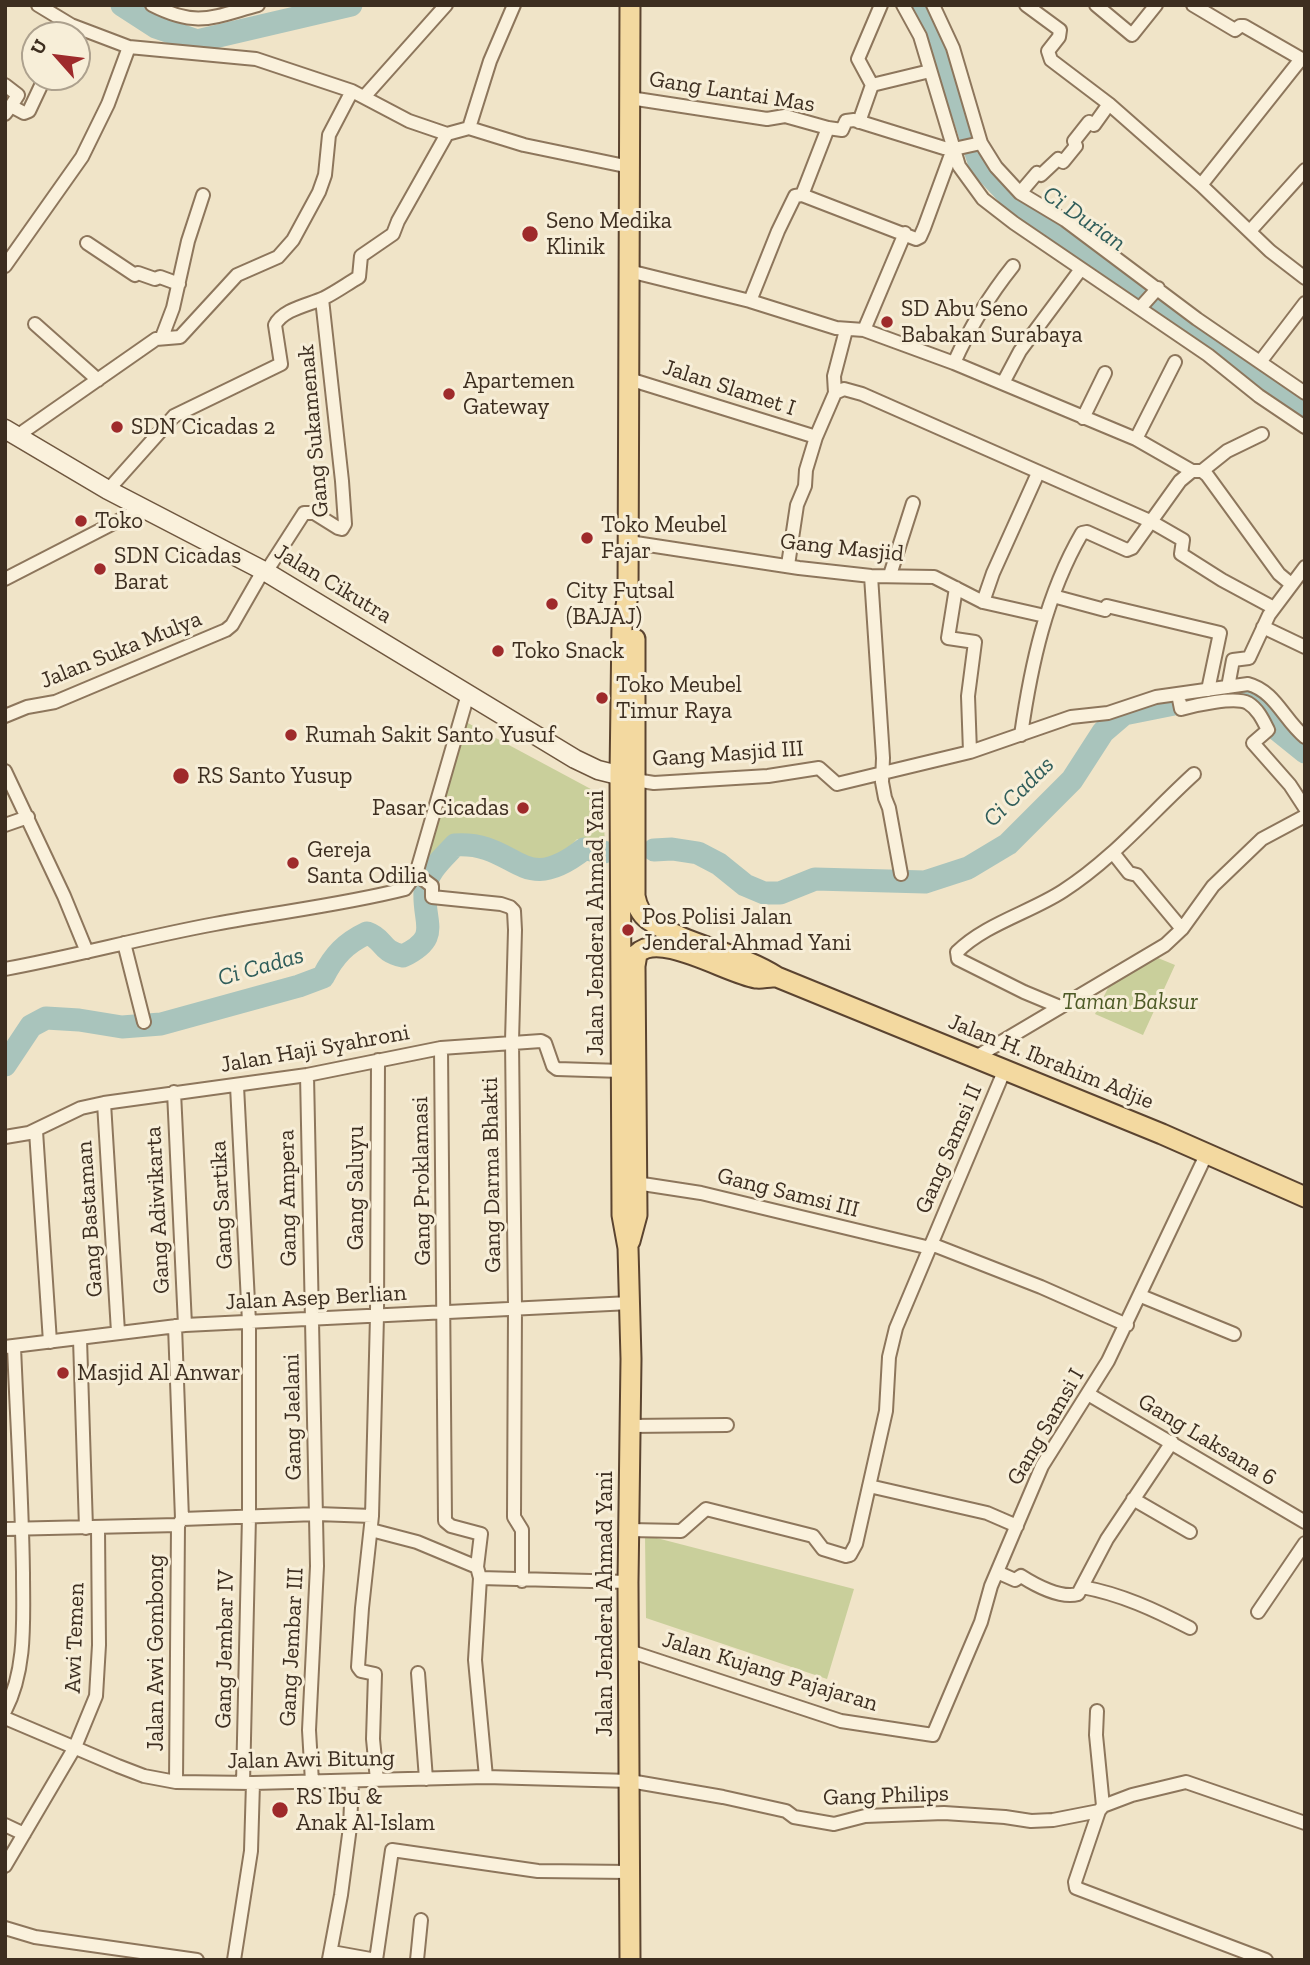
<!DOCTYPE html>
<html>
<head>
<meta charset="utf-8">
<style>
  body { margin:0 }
  #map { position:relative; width:1310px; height:1965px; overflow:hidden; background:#f0e4c8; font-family:"Zilla Slab",serif }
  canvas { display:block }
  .frame { position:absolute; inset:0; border:7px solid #3d2e20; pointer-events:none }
  .north { position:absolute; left:21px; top:21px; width:70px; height:70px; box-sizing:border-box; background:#f7eed8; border:2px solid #ada18e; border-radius:50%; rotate:298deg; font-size:19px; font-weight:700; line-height:28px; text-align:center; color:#3d2e20 }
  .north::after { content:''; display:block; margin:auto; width:24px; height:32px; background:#9e2a2b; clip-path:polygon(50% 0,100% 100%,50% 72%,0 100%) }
</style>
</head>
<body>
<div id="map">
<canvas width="1310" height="1965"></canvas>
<div class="frame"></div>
<div class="north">U</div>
</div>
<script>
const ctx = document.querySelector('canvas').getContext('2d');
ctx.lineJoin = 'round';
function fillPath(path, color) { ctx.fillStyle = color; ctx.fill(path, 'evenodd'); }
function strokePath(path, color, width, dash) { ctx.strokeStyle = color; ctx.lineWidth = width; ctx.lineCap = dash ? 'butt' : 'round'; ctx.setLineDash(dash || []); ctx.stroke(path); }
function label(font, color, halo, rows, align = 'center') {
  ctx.font = font + ' "Zilla Slab",serif'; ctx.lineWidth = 6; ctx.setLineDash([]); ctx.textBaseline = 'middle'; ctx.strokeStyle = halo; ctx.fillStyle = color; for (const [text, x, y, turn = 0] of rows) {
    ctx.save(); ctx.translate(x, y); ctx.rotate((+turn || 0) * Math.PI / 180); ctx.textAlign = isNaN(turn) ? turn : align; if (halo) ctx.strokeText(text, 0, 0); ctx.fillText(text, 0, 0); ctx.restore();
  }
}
fillPath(new Path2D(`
  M466,722L602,795L605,842L577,839L561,857L518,874L509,854C466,838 458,839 429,874L421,867Z
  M1158,958L1175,965L1143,1035L1095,1014L1110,984Z
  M645,1535L854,1589L827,1679L646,1618Z`), '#c9cf9b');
strokePath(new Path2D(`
  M122,5L156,27L197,41L351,5
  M919,5L936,31L980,165L1017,204L1144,290L1272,386L1305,406
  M654,850L672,849L698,853L719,864L745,885L764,893H780L815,879L925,882L968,868L1008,844L1072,780L1103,732L1124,714L1189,701L1236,695L1256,698L1274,727L1305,752
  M5,1065L31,1026L46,1018L79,1020L122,1027L161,1024L299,986L323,977C334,955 346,943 367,933C385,939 379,951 403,956C442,937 423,924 425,891C426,872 443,858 455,845C518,841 520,899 584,849L604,852`), '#a9c4bc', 23);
const minor = new Path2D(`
  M38,5L71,25L129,47L256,59L352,91L409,121L447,134L469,128L524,145L630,167
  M152,5C197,28 213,17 258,5
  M903,5L920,36L959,166L983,199L1014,223L1208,355L1259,396L1305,427
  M933,5L953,48L981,143
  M1026,5L1060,30L1059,37L1048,51L1051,60L1109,104L1201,185L1270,251L1305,278
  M1096,5L1132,35L1156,5
  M1193,5L1235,30L1240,26H1244L1305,61
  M5,85L18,95L11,106
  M872,85L930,71
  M364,97L446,5
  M630,98L767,119L785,116L828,128L842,130L846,121L854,120L944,148L954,149L981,143L996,167L1020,193L1065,220L1197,319L1305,393
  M5,114L11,106L24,113L29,111L45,77
  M859,122L872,85L858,59L881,5
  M469,128L490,61L514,5
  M1201,185L1301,59
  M1020,193L1037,173L1041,175L1058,159L1063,162L1076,146L1074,141L1089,122L1094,125L1109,104
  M802,195L916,239L920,237L924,228L953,149
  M1250,231L1305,170
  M87,243L135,275L138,273L155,279L160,277L179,284
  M5,266L82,157L108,104L129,47
  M629,271L750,301L836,328L864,330L954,363L1136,439L1192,471H1202L1207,475L1279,574L1291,584
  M750,301L778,231L795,196L802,195L828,128
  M1140,308L1158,288
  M35,324L98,380
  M864,330L905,233
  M162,337L173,308L188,241L203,195
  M1260,362L1305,303
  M954,363C970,327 989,296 1013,266
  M629,379L816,437
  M1003,383L1020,351L1078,273
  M835,393L844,389L862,394L1150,521L1183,540L1181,554L1222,580L1274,608
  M1083,418L1105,373
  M17,436L156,339L180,337L237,275L278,257L293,240L319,192L325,175L329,135L352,91
  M1136,439L1175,362
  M1202,471L1227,451L1262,434
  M108,490L174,416L281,364L275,325C283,309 309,305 324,298C336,292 347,284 359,277L361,256L393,234L398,221L447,134
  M629,542L799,568L871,576L934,577L983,602L1045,616
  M788,565L797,505L805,486L806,470L816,437L835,393L834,376L846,330
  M266,572L304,513H314L338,528L342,529L345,524L342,481L322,299
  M890,575L913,503
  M871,576L883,758L882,782L885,798L889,808L901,874
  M5,579L143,508
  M956,588L948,638L975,642L968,696L970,752
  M1053,596L1105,610L1107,606L1220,633L1208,690
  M983,602L993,573L1038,473
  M1263,627L1305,647
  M1228,687L1233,660L1249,658L1269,615L1305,567
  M1178,694L1181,709C1196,705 1235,696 1248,703C1258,709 1263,720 1268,730L1253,743L1290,785L1305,808
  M5,716L27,707L55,702L226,630L232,625L263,571
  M1021,735C1031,665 1046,595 1082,533L1087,532L1127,550L1132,548L1180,481L1192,471
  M5,771L64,896L87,952
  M635,780L654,783L768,776L819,768L837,784L970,752L1071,717L1108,713L1156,697L1248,684C1275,691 1284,720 1305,737
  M5,825L28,817
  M1114,854L1129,873L1137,875L1182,929
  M416,874L432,886V897L501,904L510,907L514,911L515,930L512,1041L515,1307L514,1517L522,1530V1581
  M124,943L144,1022
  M5,969C76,956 144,937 215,924C278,912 342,905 405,889L416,874L468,694
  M1060,1007L1024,992L958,959L957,952C985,924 1031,912 1063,891C1113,859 1151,813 1194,774
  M441,1048L445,1521L451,1526L481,1534L477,1567
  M976,1057L1165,945L1182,929L1213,886L1262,839L1305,816
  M307,1075L317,1566L309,1730L312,1782
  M237,1086L249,1322V1516L243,1783
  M174,1092L185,1325
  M104,1103L118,1332
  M36,1131L50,1342
  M5,1137L29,1133L81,1108L104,1103L307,1075L441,1048L541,1041L545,1043L553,1066L557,1069L622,1071
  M636,1183L701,1193L930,1248
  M931,1244L1041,1287L1127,1325
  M1141,1296L1234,1334
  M175,1326L182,1519L178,1525L176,1782
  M80,1339L86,1528
  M5,1347L185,1325L630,1303
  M1088,1394L1305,1522
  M630,1426L727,1425
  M869,1486L987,1513L1017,1526
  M1133,1499L1190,1532
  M182,1519L317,1514L372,1516
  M5,1529L178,1525
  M371,1530L417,1542L477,1567L480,1578L628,1582
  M629,1530L681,1531L706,1509L813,1536L823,1549L846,1556L850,1555L856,1544L886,1411L889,1357L896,1328L1005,1069
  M997,1572L1015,1580L1021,1576C1035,1585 1061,1599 1078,1594L1107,1539L1172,1442
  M480,1578L475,1660L486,1777
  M1082,1587C1121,1594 1155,1610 1190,1628
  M1258,1612L1305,1543
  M629,1651L841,1721L933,1735L981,1622L991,1586L1042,1466L1108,1361L1207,1153
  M418,1673L426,1779
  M5,1711C27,1669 23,1618 23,1573C22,1497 17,1422 14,1346
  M1097,1711L1096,1735L1103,1806
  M5,1718L118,1766L144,1776L176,1782L253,1783L486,1777L630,1781L723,1797L786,1811L794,1817L834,1824L865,1816L944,1813L1005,1817L1031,1821L1053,1820L1099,1811L1103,1806L1132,1795L1186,1782L1305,1823
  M377,1780L373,1739L375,1674L361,1671L358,1667L362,1608L372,1516L377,1316L378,1060
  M1099,1811L1075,1882L1076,1888L1266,1960
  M5,1825L24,1834
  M5,1866L75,1747L96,1696L99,1645L98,1528
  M5,1928L35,1937L197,1960
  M332,1952L376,1960L392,1850L538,1871L630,1872
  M329,1959L341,1895L350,1827L352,1781
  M234,1960L251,1851L253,1783
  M417,1960L421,1920`);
const secondary = new Path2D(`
  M5,429L108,490L266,572L575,759L598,770L634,779`);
const primary = new Path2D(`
  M630,5L628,596L622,625L620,776L622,1215L628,1248L631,1359L628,1582L630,1960
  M635,639V896C637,907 641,916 652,922C690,947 738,952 777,977L1162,1134L1305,1197
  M630,1241L637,1215L635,966L637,954C659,930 728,974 756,978C761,979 767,977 773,977`);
strokePath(minor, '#8d765c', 16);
strokePath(secondary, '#6f573f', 21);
strokePath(primary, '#5b4430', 23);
strokePath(minor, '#faf1dc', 12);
strokePath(secondary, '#faf1dc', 18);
strokePath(primary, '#f3d9a0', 19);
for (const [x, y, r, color] of [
  [530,234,9,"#9e2a2b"],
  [887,322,7,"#9e2a2b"],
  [449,394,7,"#9e2a2b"],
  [117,427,7,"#9e2a2b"],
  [81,521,7,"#9e2a2b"],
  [587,538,7,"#9e2a2b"],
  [100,569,7,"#9e2a2b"],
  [552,604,7,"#9e2a2b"],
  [498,651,7,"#9e2a2b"],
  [602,698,7,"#9e2a2b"],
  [291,735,7,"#9e2a2b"],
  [181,776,9,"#9e2a2b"],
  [523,808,7,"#9e2a2b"],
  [293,863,7,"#9e2a2b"],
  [628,930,7,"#9e2a2b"],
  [63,1373,7,"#9e2a2b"],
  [280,1810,9,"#9e2a2b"]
]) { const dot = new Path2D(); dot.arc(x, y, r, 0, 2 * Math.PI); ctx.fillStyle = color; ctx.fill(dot); strokePath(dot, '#f7eed8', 2.5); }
label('23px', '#3d2e20', '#f7eed8', [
  ["Gang Lantai Mas",732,92,9],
  ["Jalan Slamet I",729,388,18],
  ["Gang Sukamenak",314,431,-95],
  ["Gang Masjid",842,548,6],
  ["Jalan Cikutra",333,584,31],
  ["Jalan Suka Mulya",121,650,-22],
  ["Gang Masjid III",728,754,-4],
  ["Jalan Jenderal Ahmad Yani",596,923,-90],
  ["Jalan Haji Syahroni",315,1049,-10],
  ["Jalan H. Ibrahim Adjie",1051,1062,22],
  ["Gang Samsi II",949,1149,-67],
  ["Gang Darma Bhakti",492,1175,-91],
  ["Gang Proklamasi",422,1181,-91],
  ["Gang Saluyu",356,1188,-90],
  ["Gang Samsi III",788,1193,14],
  ["Gang Ampera",288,1198,-91],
  ["Gang Sartika",222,1205,-93],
  ["Gang Adiwikarta",158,1210,-93],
  ["Gang Bastaman",90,1219,-94],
  ["Jalan Asep Berlian",316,1298,-3],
  ["Gang Jaelani",293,1417,-91],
  ["Gang Samsi I",1046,1427,-60],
  ["Gang Laksana 6",1207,1440,31],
  ["Jalan Jenderal Ahmad Yani",605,1604,-90],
  ["Awi Temen",75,1638,-88],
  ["Gang Jembar III",292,1647,-87],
  ["Gang Jembar IV",225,1649,-89],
  ["Jalan Awi Gombong",156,1653,-90],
  ["Jalan Kujang Pajajaran",770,1672,17],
  ["Jalan Awi Bitung",311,1760,-1],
  ["Gang Philips",886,1796,-2]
]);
label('23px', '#3d2e20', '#f7eed8', [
  ["Seno Medika",546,221],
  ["Klinik",546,247],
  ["SD Abu Seno",901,309],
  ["Babakan Surabaya",901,335],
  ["Apartemen",463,381],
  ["Gateway",463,407],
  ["SDN Cicadas 2",131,427],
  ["Toko",95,521],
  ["Toko Meubel",601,525],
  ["Fajar",601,551],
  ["SDN Cicadas",114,556],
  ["Barat",114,582],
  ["City Futsal",566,591],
  ["(BAJAJ)",566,617],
  ["Toko Snack",512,651],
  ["Toko Meubel",616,685],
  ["Timur Raya",616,711],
  ["Rumah Sakit Santo Yusuf",305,735],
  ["RS Santo Yusup",197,776],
  ["Pasar Cicadas",509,808,"right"],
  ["Gereja",307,850],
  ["Santa Odilia",307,876],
  ["Pos Polisi Jalan",642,917],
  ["Jenderal Ahmad Yani",642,943],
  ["Masjid Al Anwar",77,1373],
  ["RS Ibu &",296,1797],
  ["Anak Al-Islam",296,1823]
], 'left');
label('italic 23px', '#4d5a26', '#f7eed8', [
  ["Taman Baksur",1130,1002]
]);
label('italic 24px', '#2f5d5a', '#f7eed8', [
  ["Ci Durian",1084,219,35],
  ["Ci Cadas",1019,792,-45],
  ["Ci Cadas",261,967,-16]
]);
</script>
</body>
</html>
